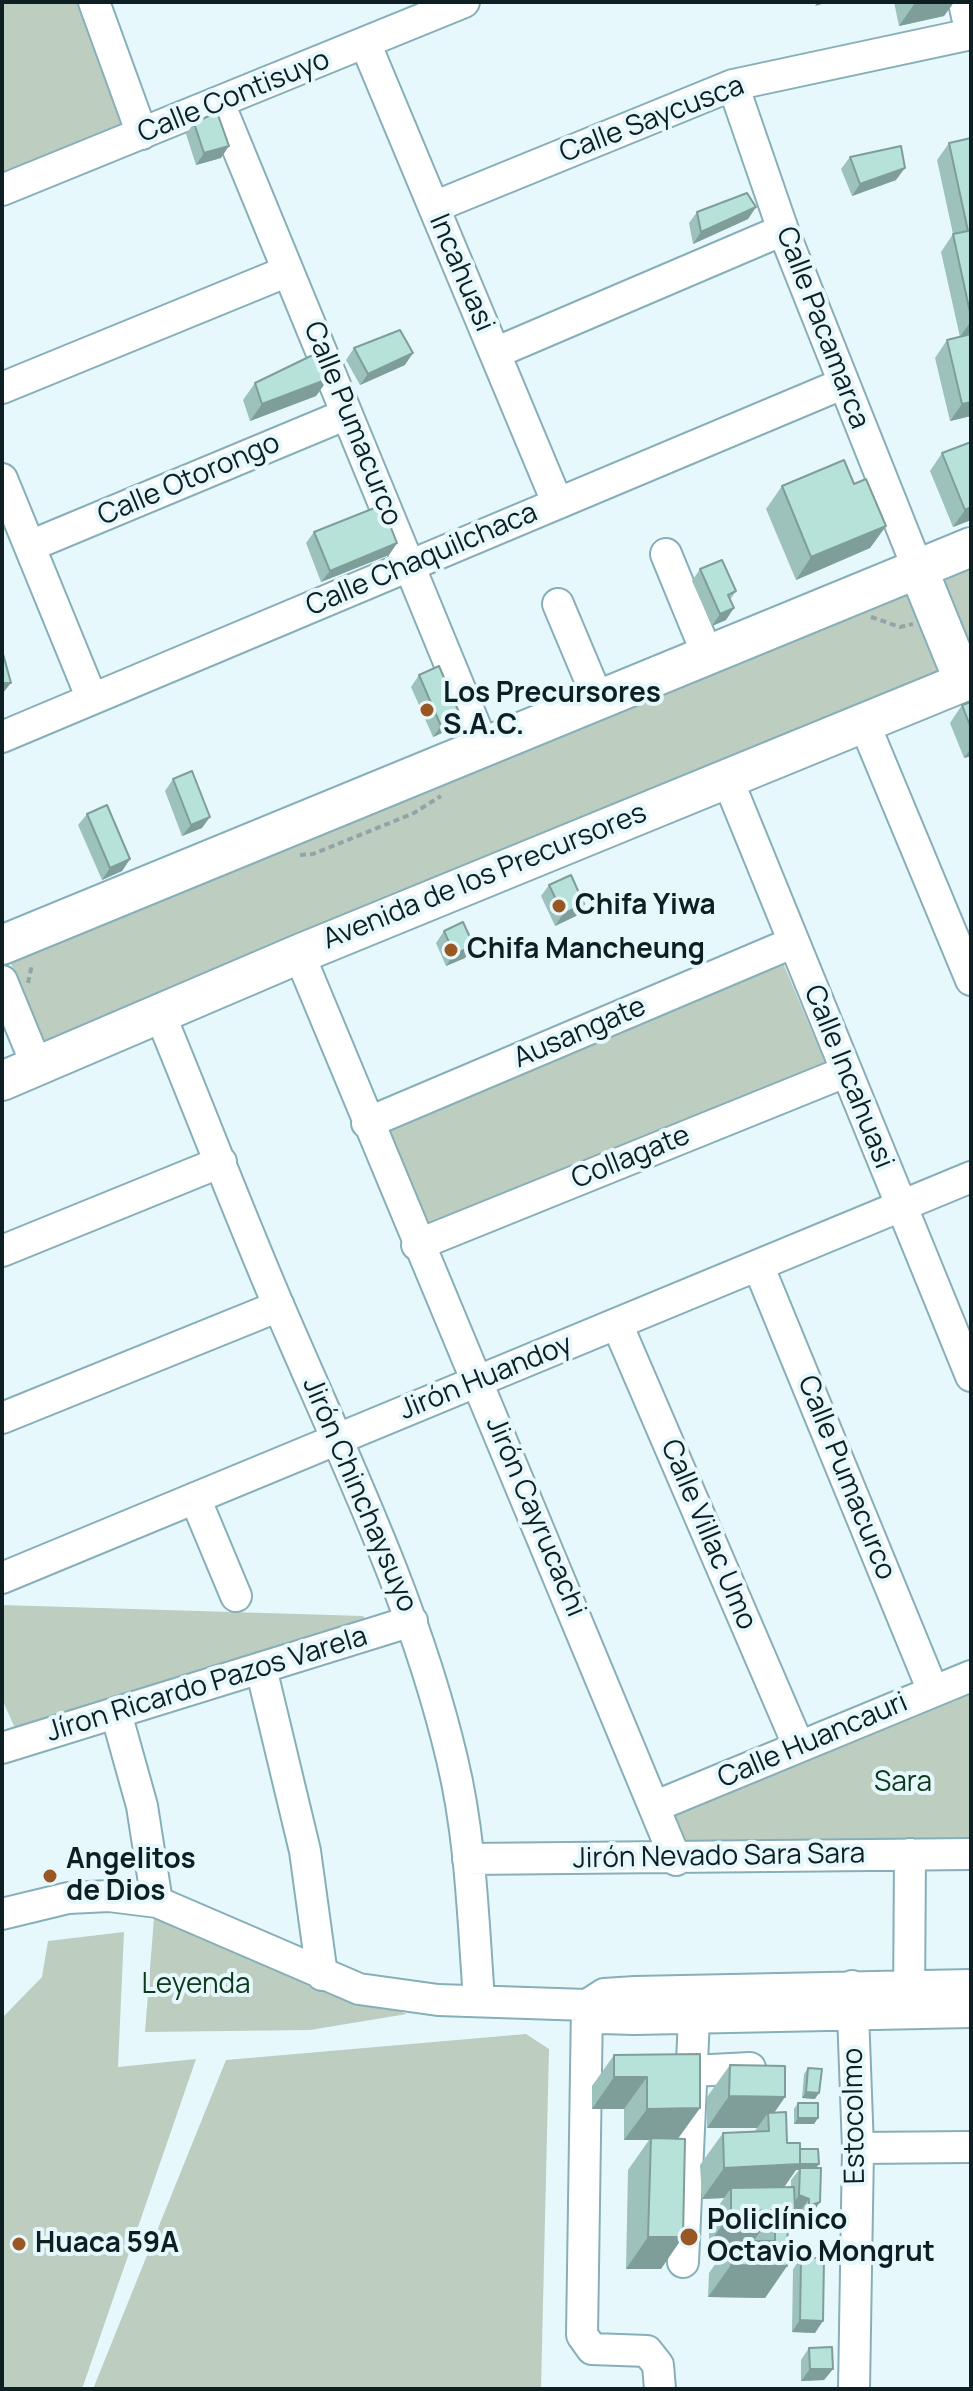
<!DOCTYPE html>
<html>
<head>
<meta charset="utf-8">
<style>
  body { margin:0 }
  #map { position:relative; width:973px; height:2391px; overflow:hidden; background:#e7f8fd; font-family:Manrope,sans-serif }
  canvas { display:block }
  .frame { position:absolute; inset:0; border:4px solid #0e1f23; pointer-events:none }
</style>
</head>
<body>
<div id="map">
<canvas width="973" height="2391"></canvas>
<div class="frame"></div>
</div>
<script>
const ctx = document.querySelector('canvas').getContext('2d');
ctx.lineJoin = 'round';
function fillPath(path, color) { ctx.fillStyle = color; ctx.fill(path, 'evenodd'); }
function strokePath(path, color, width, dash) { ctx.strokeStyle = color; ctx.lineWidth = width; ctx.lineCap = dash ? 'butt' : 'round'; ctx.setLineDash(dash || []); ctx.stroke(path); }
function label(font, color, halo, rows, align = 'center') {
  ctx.font = font + ' Manrope,sans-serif'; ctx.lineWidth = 8; ctx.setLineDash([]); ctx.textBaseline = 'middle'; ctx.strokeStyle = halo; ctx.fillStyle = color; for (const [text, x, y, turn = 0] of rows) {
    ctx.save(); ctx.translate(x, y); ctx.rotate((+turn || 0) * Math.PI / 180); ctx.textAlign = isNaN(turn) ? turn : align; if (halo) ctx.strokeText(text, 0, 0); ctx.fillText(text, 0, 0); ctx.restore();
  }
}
fillPath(new Path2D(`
  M2,2H83L126,128L2,178Z
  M971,557V649L937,571Z
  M907,585L947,679L46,1052L8,956Z
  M781,958L829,1072L423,1234L381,1126Z
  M2,1605L363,1616L371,1626L18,1735L2,1699Z
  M971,1684V1847H690L679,1836L673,1820L677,1812Z
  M154,1918L292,1973L407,2014L310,2030L145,2032Z
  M124,1932L118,2067L196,2059L82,2389H2V2018L42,1977L48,1941Z
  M526,2034L549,2049L541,2389H93L226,2060Z`), '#bdcdc0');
const minor = new Path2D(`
  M94,2L142,134
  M366,45L557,502
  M733,85L783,230L918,569
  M219,103L483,745
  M2,190L464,2
  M434,207L733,85L971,34
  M495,353L783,230
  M2,388L288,271
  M2,479L92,699
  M30,546L347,414
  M666,554L707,654
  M558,604L598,699
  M864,723L971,980
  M2,737L842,384
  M727,778L971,1376
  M299,954L676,1860
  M2,981L37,1066
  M159,1012C200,1111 238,1211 280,1309C343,1456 415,1602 452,1759C471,1837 473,1920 479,1999
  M367,1123L792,943
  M417,1245L845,1072
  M2,1251L221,1162
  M758,1265L933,1691
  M617,1324L799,1747
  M2,1418L279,1306
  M195,1498L236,1596
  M2,1578L971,1177
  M261,1668L305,1851L322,1975
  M116,1713L142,1806L157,1902
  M2,1748L412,1621
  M656,1806L971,1676
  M468,1859L971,1854
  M2,1914L68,1898L109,1896L157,1902L359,1989L438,2000L587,2005
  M852,1986L858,2148L854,2389
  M909,2004L910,1854
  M587,2005L582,2335L592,2349L647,2351L658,2365L660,2389
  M587,2005L602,2018L634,2019L971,2012
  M587,2005L604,1994L635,1992L971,1985
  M692,2071L750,2068
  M858,2148L971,2147
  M683,2262L694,2018`);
const major = new Path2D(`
  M968,2L971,16
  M918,569L964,682
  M2,945L971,547
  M2,1081L299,954L971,679`);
strokePath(minor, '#86afb9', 34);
strokePath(major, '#86afb9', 42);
strokePath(new Path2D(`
  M871,617L900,627L913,624
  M300,855L313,854L414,813L441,796
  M28,983L32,964`), '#93a4a8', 4, [6, 4]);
strokePath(minor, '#fff', 30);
strokePath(major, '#fff', 38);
fillPath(new Path2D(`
  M894,2H954L944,16L899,26Z
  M194,123L221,158L196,165L186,134Z
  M971,138V416L950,421L935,358L947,340L960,337L941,252L953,234L937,160L949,143Z
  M850,157L896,180L852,196L841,169Z
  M756,207L748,219L693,244L689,223L697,212Z
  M354,348L405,365L360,385L346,360Z
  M328,379L316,396L250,421L243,400L255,383Z
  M971,442V520L953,527L930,471L942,453Z
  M854,484L886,526L870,548L796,580L766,509L782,486Z
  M314,532L397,543L389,555L321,582L306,543Z
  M700,569L736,591L730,600L726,620L712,626L692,581Z
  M419,675L461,717L453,728L433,737L411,687Z
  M971,702V756L964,758L950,723L962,705Z
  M173,779L202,828L182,836L165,791Z
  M87,814L130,859L122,871L102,880L78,825Z
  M549,885L584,904L576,916L555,926L541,896Z
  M444,931L465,958L446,966L436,943Z
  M614,2055L700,2108L678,2138L661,2269H626L628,2170L649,2140H624V2109H592V2086Z
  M730,2065L785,2097L774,2113L787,2143L800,2149L819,2164L815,2168L812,2214L801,2217V2210L795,2208V2211L788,2221L787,2266L765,2298L708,2297L709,2273L730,2243L709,2244V2220L724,2198L702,2199L700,2165L723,2133L755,2131L757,2128H707V2097ZM796,2170H799L791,2180V2187L783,2188Z
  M808,2068L815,2099L802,2098L804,2074Z
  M798,2103L818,2118L814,2124H794V2109Z
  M801,2258L815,2333L792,2332L793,2269Z
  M809,2348L833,2369L824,2380L801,2381V2360Z`), '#9dc2bb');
fillPath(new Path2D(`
  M818,2H829L815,6Z
  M920,2H954L944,16L899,26L915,3Z
  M229,146L221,158L196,165L204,153Z
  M905,168L896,180L852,196L860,184Z
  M756,207L748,219L693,244L701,232Z
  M971,321V335L960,337Z
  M413,353L405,365L360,385L368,374Z
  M328,379L316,396L250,421L262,404Z
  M971,402V416L950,421L962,404Z
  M971,507V520L953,527L965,510Z
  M886,526L870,548L796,580L811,557Z
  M397,543L389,555L321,582L330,571Z
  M734,608L726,620L712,626L720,614Z
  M2,683H11L2,694Z
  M461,717L453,728L433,737L441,726Z
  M971,749V756L964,758Z
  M210,817L202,828L182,836L191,825Z
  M130,859L122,871L102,880L110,868Z
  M584,904L576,916L555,926L563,914Z
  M474,946L465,958L446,966L454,954Z
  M614,2077H647L624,2109H592Z
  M806,2092L819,2093L815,2099L802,2098Z
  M729,2096L785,2097L769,2120L768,2113L757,2128H707Z
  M700,2108L677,2140L651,2138L649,2140H624L647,2109Z
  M798,2118H818L814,2124H794Z
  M819,2164L815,2170H796L778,2196L731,2188L724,2198L702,2199L724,2168Z
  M799,2195L809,2199L801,2210L791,2207Z
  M820,2202L812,2214L801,2217L809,2206Z
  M775,2210L753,2242L731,2241L730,2243L709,2244L731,2212Z
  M788,2210L795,2211L775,2240Z
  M648,2237H683L661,2269H626Z
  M731,2265L787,2266L765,2298L708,2297Z
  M800,2320L823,2321L815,2333L792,2332Z
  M810,2369H833L824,2380L801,2381Z`), '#7f9e99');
const building = new Path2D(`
  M217,112L229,146L204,153L194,123Z
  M971,138V317L953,234L968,231L949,143Z
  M901,146L905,168L860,184L850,157Z
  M747,193L756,207L701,232L697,212Z
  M400,330L413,353L368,374L354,348Z
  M971,334V402L962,404L947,340Z
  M319,352L328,379L262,404L255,383Z
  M971,442V507L965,510L942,453Z
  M844,460L854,484L866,479L886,526L811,557L782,486Z
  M382,505L397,543L330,571L314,532Z
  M722,560L736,591L728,595L734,608L720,614L700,569Z
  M2,650L11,683H2Z
  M439,666L461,717L441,726L419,675Z
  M971,702V728L962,705Z
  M192,771L210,817L191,825L173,779Z
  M107,805L130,859L110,868L87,814Z
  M571,875L584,904L563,914L549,885Z
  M463,922L474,946L454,954L444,931Z
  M700,2054V2108L647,2109V2077H614V2055Z
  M730,2065L785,2066V2097L729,2096Z
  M808,2068L822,2069L819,2093L806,2092Z
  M798,2103H818V2118H798Z
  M786,2112L787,2143H800V2164L724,2168L723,2133L769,2131L768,2113Z
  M651,2138L685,2139L683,2237H648Z
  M800,2149H818L819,2164H800Z
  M800,2168H821L820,2202L809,2206V2199L799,2195Z
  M794,2187L795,2211L788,2210L787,2266L731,2265V2241H775V2210L731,2212V2188Z
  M801,2258H824L823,2321L800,2320Z
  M832,2347L833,2369H810L809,2348Z`);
fillPath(building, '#b6e2da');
strokePath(building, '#7f9e99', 2);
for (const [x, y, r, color] of [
  [427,710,8,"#995724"],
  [559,906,8,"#995724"],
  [451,950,8,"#995724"],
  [50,1876,8,"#995724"],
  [689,2237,10,"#995724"],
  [19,2244,8,"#995724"]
]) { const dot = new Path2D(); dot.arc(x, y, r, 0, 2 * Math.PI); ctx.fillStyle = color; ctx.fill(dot); strokePath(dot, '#e7f8fd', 3); }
label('28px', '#0e1f23', '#e7f8fd', [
  ["Calle Contisuyo",234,97,-22],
  ["Calle Saycusca",652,120,-21],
  ["Incahuasi",461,273,67],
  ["Calle Pacamarca",822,328,69],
  ["Calle Pumacurco",352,424,68],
  ["Calle Otorongo",189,480,-23],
  ["Calle Chaquilchaca",422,560,-23],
  ["Avenida de los Precursores",485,877,-22],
  ["Ausangate",580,1033,-23],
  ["Calle Incahuasi",848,1077,68],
  ["Collagate",631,1158,-22],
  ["Jirón Huandoy",486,1378,-22],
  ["Calle Pumacurco",846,1478,68],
  ["Jirón Chinchaysuyo",359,1495,67],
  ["Jirón Cayrucachi",535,1517,67],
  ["Calle Villac Umo",708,1535,67],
  ["Jíron Ricardo Pazos Varela",207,1685,-17],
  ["Calle Huancauri",813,1741,-23],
  ["Jirón Nevado Sara Sara",719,1857,-1],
  ["Estocolmo",855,2116,-91]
]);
label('bold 28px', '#0e1f23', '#e7f8fd', [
  ["Los Precursores",443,694],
  ["S.A.C.",443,726],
  ["Chifa Yiwa",575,906],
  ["Chifa Mancheung",467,950],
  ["Angelitos",66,1860],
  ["de Dios",66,1892],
  ["Policlínico",707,2221],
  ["Octavio Mongrut",707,2253],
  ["Huaca 59A",35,2244]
], 'left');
label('28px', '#0c3a1b', '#e7f8fd', [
  ["Sara",903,1783],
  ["Leyenda",196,1985]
]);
</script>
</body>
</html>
